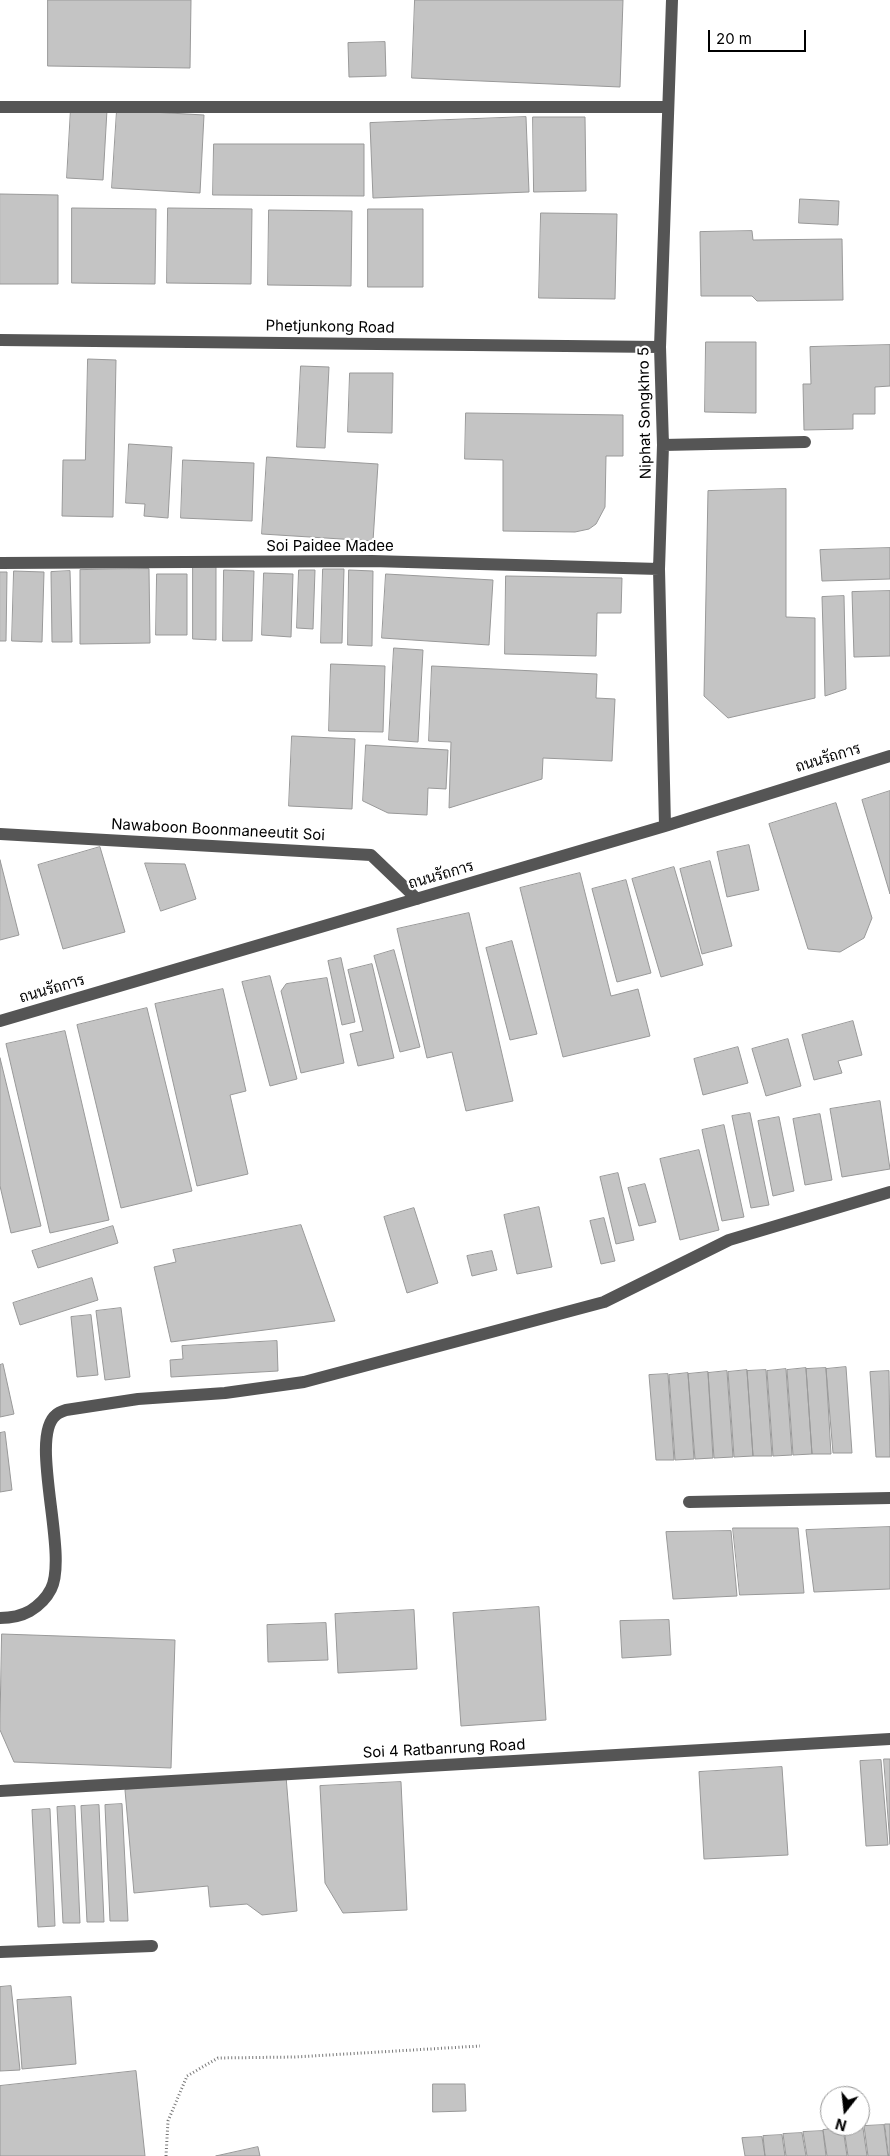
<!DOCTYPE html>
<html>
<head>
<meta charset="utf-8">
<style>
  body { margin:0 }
  #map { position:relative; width:890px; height:2156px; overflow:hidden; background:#fff; font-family:Inter,sans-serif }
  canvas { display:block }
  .north { position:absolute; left:820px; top:2086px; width:50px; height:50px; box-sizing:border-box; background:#fff; border:1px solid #999; border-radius:50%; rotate:196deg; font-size:14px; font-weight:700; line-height:20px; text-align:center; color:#000 }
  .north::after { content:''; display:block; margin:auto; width:18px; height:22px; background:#000; clip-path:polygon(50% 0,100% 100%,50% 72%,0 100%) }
  .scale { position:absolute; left:708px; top:30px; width:98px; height:22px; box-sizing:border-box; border:2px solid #000; border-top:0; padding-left:6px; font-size:15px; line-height:18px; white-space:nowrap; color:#000; -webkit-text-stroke:4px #fff; paint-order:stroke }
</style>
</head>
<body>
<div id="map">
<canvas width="890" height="2156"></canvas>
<div class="north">N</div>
<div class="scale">20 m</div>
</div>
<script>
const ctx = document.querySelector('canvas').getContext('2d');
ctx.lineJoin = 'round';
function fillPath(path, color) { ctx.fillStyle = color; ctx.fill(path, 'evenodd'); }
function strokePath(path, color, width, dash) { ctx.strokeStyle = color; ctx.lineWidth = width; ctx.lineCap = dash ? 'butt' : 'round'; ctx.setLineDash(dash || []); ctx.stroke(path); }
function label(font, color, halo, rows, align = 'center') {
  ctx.font = font + ' Inter,Sarabun,sans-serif'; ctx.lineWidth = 4.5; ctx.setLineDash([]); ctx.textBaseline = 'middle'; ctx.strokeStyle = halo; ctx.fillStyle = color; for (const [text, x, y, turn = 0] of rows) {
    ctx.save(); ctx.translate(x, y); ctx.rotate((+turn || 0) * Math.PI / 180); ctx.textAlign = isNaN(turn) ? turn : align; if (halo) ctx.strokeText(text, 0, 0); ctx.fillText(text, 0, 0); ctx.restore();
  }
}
const building = new Path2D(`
  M48,0H191L190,68L48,66Z
  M415,0H623L620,87L412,78Z
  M385,42L386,76L349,77L348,43Z
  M71,108L107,110L103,180L67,178Z
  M117,110L204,115L200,193L112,188Z
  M526,117L529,192L373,198L370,123Z
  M533,117H585L586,191L534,192Z
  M214,144H364V196L213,195Z
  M0,194L58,195V284H0Z
  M800,199L839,201L838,225L799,223Z
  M72,208L156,209L155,284L72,283Z
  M168,208L252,209L251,284L167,283Z
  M368,209H423V287H368Z
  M269,210L352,211L351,286L268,285Z
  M541,213L617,214L615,299L539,298Z
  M752,231L753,240L842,239L843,300L757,301L752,296H701L700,232Z
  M706,342H756V413L705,412Z
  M890,345V386L875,387V414H853V429L804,430L803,384H811L810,347Z
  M88,359L116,360L113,517L62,516L63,460H85Z
  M301,366L329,367L325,448L297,447Z
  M350,373H393L392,433L348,432Z
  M466,413L623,415V456H606L605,507L596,524L589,529L575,532L503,531V460L465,459Z
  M129,444L172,447L168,518L144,516L145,504L126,503Z
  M267,457L378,464L373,541L262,534Z
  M183,460L254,463L252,521L181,518Z
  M786,489V617L815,618V698L728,718L704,696L708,491Z
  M890,548V579L822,581L820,550Z
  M193,567H216V640L193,639Z
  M149,569L150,643L80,644V570Z
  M323,569H344L342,643H321Z
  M224,570L254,571L252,641H223Z
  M299,570H315L313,629L297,628Z
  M349,570L373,571L372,646L348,645Z
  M14,571L44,572L42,642L12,641Z
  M70,571L72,642H52L51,572Z
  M0,572H7L6,641H0Z
  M264,573L293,574L291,637L262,635Z
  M157,574H187V635H156Z
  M386,574L493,580L489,645L382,638Z
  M506,576L622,578L621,613H597L596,656L505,654Z
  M890,591V656L854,657L852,592Z
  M844,596L846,689L825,696L822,597Z
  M394,648L423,650L418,742L389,740Z
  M331,664L385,666L383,732L329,731Z
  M432,666L597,674L596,698L615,699L612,761L543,758L542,779L449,808L451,742L429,741Z
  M292,736L355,739L352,809L289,806Z
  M366,745L448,750L446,789L428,788L427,815L388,813L363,801Z
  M890,791V894L862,800Z
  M836,803L872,918L864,938L840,952L808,949L769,824Z
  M749,845L759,890L727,897L717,852Z
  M100,847L125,932L63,949L38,865Z
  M0,860L19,935L0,940Z
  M710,861L732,946L702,954L680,869Z
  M145,863L185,864L196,899L161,911Z
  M674,867L703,965L661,977L632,879Z
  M580,873L611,996L638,989L650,1036L563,1057L520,888Z
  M626,880L651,973L617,982L592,889Z
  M469,913L513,1101L466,1111L452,1052L427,1058L397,929Z
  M512,941L537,1034L510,1040L486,948Z
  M394,950L420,1047L400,1052L374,956Z
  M341,958L355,1022L342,1025L328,961Z
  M372,964L394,1058L358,1066L350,1034L363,1031L348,970Z
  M270,976L297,1079L270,1086L242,982Z
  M327,978L344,1063L301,1073L281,991L286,984Z
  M223,989L246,1091L230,1095L248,1174L197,1186L155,1004Z
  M147,1008L192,1191L121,1208L77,1025Z
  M853,1021L862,1055L838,1061L842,1073L814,1080L802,1035Z
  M65,1031L109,1220L50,1233L6,1044Z
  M788,1039L801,1086L766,1096L752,1049Z
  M738,1047L748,1083L703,1095L694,1059Z
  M0,1058L41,1226L11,1233L0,1186Z
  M880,1101L890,1169L842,1177L830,1109Z
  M750,1113L769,1205L751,1208L732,1116Z
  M820,1114L832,1180L805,1185L793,1119Z
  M779,1117L794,1191L773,1196L758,1121Z
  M724,1125L744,1217L722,1221L702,1130Z
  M699,1150L719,1230L680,1240L660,1159Z
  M618,1173L634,1240L616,1244L600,1177Z
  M645,1184L656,1222L639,1226L628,1188Z
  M539,1207L552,1267L517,1274L504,1215Z
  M414,1208L438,1283L407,1293L384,1217Z
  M604,1218L615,1261L601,1264L590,1221Z
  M301,1225L335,1321L171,1342L154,1267L176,1262L173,1250Z
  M113,1226L118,1243L38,1268L32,1251Z
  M492,1251L497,1270L472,1276L467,1256Z
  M92,1278L98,1300L20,1325L13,1303Z
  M121,1308L130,1377L105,1380L96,1311Z
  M91,1315L98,1375L77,1377L71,1317Z
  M277,1341L278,1371L171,1377L170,1360L183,1359L182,1346Z
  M3,1364L14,1414L0,1417V1365Z
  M846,1367L852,1453H833L826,1369Z
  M806,1368L812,1454L793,1455L787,1370Z
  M826,1368L831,1454H812L806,1369Z
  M786,1369L792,1455L773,1456L767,1371Z
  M747,1370L753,1456L734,1457L728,1372Z
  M766,1370L772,1456H753L747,1371Z
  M727,1371L733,1457L714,1458L708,1373Z
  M889,1371L890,1457H876L870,1372Z
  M708,1372L713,1458L695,1459L688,1374Z
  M688,1373L694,1459L675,1460L669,1375Z
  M668,1374L674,1460H656L649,1375Z
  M5,1432L12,1490L0,1492V1433Z
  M890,1527V1589L814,1592L806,1530Z
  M733,1528H798L804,1593L740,1595Z
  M731,1531L737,1596L673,1599L666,1532Z
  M539,1607L546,1720L461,1726L453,1613Z
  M414,1610L417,1669L338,1673L335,1614Z
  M669,1620L671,1655L622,1658L620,1621Z
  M326,1623L328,1660L268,1662L267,1625Z
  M2,1634L175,1640L171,1768L14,1762L0,1730Z
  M884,1759H890V1844Z
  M881,1760L888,1845L866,1846L860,1761Z
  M782,1767L788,1855L704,1859L699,1772Z
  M286,1776L297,1911L262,1915L247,1904L210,1907L208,1886L134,1893L125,1790Z
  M401,1782L407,1910L343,1913L325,1883L320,1786Z
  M122,1804L128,1921H110L105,1805Z
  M99,1805L104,1922H87L81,1806Z
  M75,1806L80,1923H63L57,1807Z
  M50,1809L55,1926L38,1927L32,1810Z
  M11,1986L20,2070L0,2071V1987Z
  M71,1997L76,2064L22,2069L17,2000Z
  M136,2071L145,2156H0V2086Z
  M433,2084H465L466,2111L433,2112Z
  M885,2124H890V2156H889Z
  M884,2125L888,2156H868L864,2126Z
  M843,2128L847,2156H827L823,2130Z
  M863,2128L867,2156H848L844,2129Z
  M823,2131L826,2156H807L803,2132Z
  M802,2133L806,2156H786L783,2134Z
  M782,2135L785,2156H765L763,2136Z
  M762,2137L765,2156H745L742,2138Z
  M258,2147L260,2156H216Z`);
fillPath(building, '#c4c4c4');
strokePath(building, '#999', 1);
strokePath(new Path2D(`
  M166,2156L168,2121L187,2076L218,2058L295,2057L480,2046`), '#777', 3, [1, 2.5]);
strokePath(new Path2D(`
  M0,107H668
  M0,340L660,347
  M663,445L805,442
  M0,563L372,561L659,569
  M665,826L659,569L663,445L660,347L672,0
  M0,834L371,855L417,899
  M0,1021L665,826L890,756
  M689,1502L890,1498
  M0,1618C10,1618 21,1616 30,1611C38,1606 46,1599 51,1589C69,1554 28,1437 56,1415C58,1413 63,1411 66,1410L138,1399L225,1393L304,1382L604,1302L729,1240L890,1192
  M0,1791L890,1739
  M0,1952L152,1946`), '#555', 12);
label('15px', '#000', '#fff', [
  ["Phetjunkong Road",330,327,1],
  ["Niphat Songkhro 5",645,413,-91],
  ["Soi Paidee Madee",330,546],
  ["ถนนรัถการ",828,758,-17],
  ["Nawaboon Boonmaneeutit Soi",218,830,3],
  ["ถนนรัถการ",441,875,-16],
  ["ถนนรัถการ",52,989,-16],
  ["Soi 4 Ratbanrung Road",444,1749,-3]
]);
</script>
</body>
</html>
